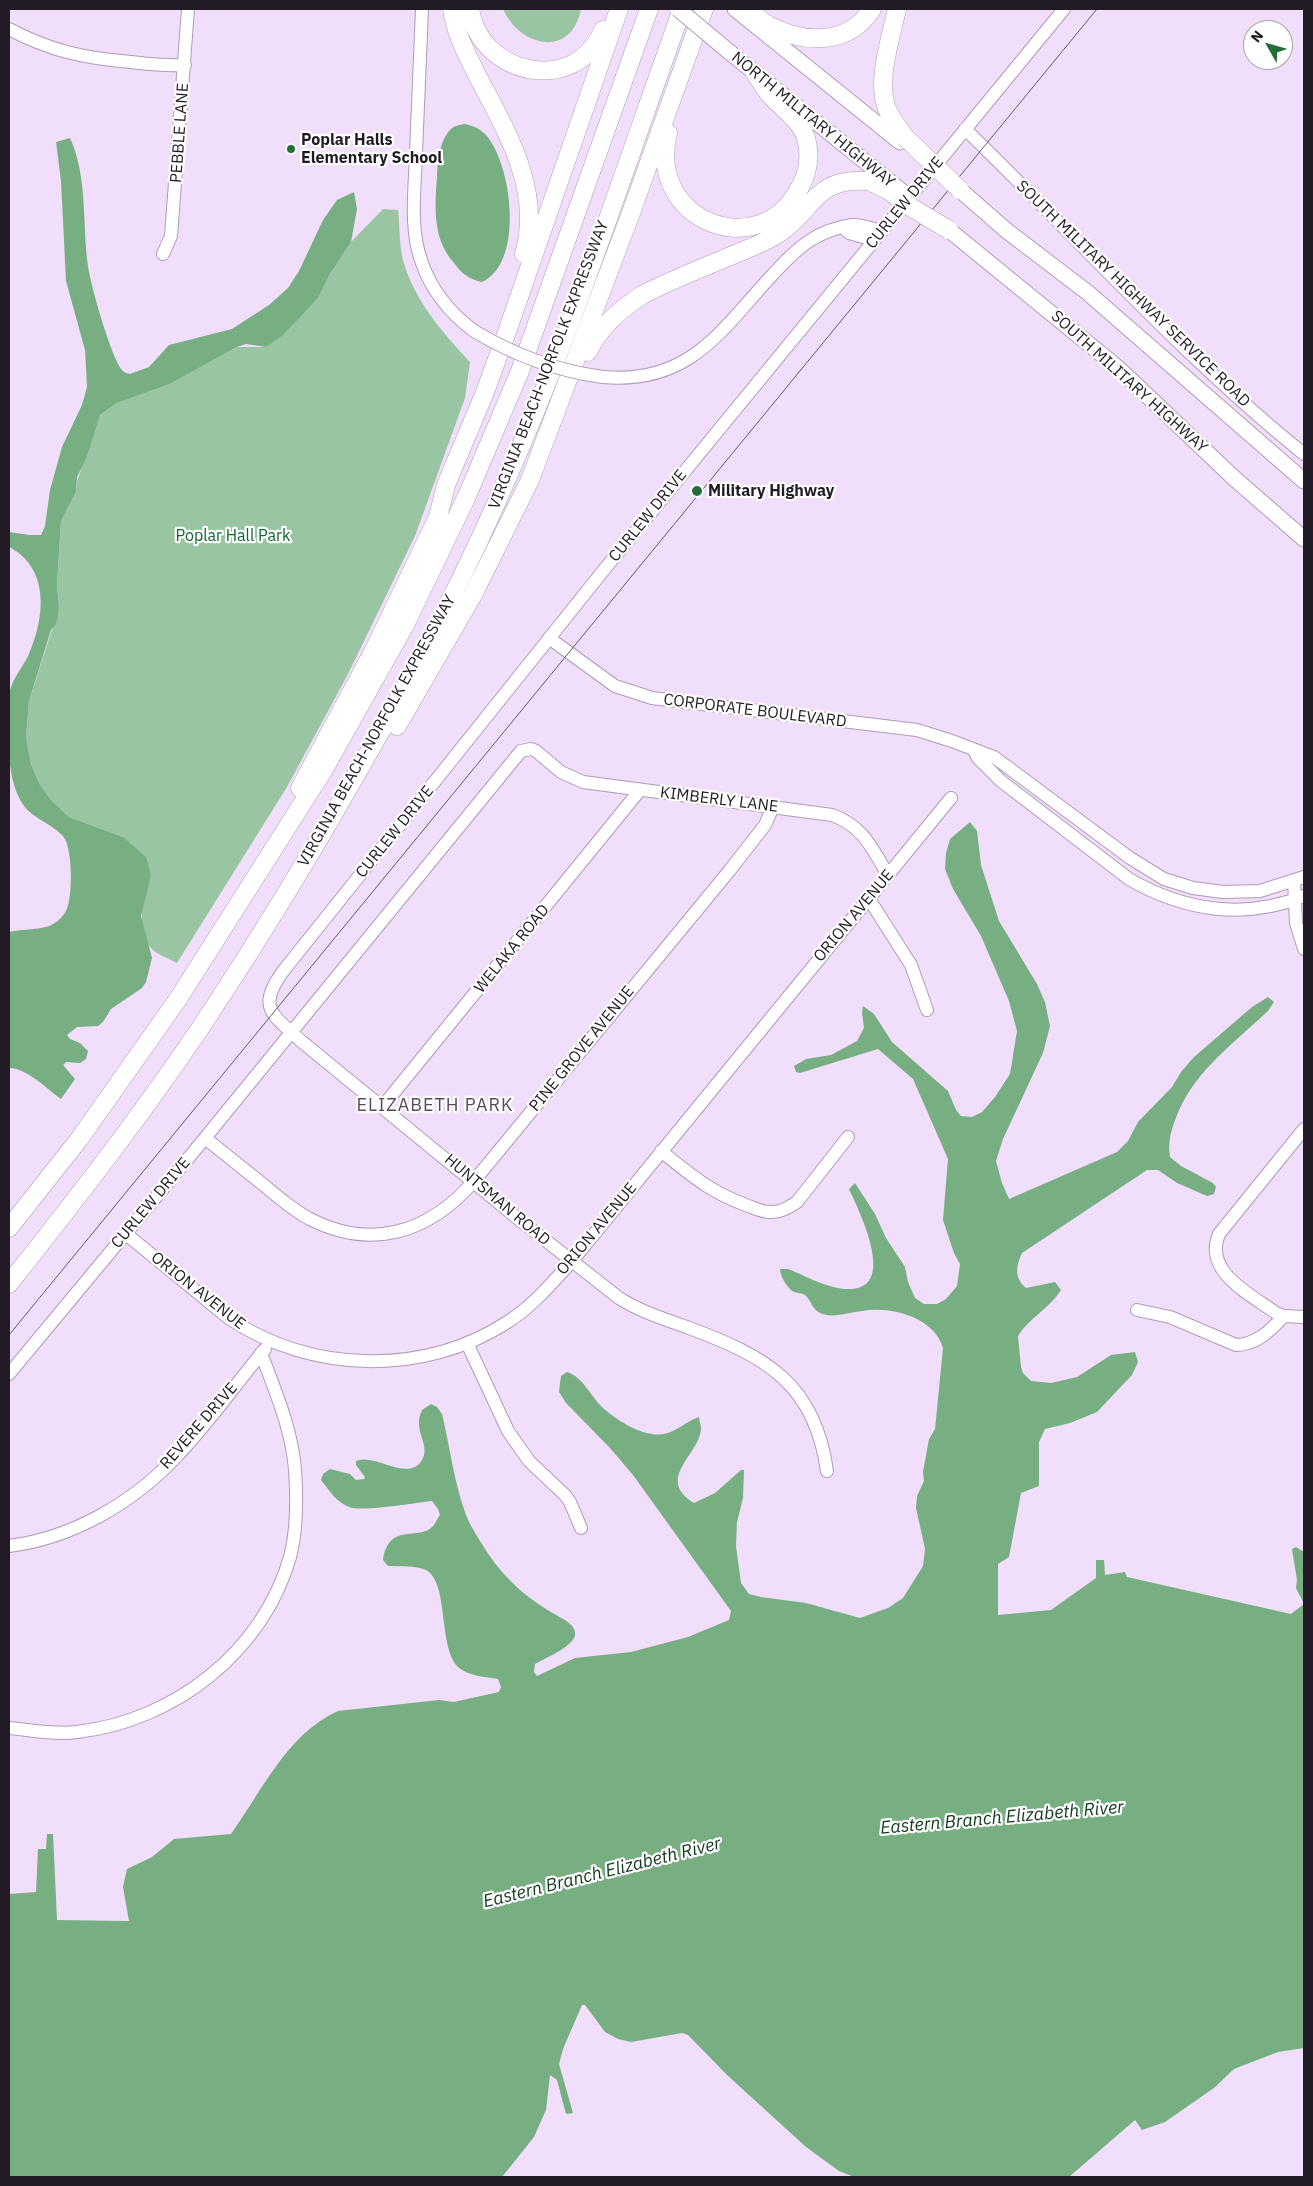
<!DOCTYPE html>
<html>
<head>
<meta charset="utf-8">
<style>
  body { margin:0 }
  #map { position:relative; width:1313px; height:2186px; overflow:hidden; background:#f1defa; font-family:"IBM Plex Sans",sans-serif }
  canvas { display:block }
  .frame { position:absolute; inset:0; border:10px solid #221b25; pointer-events:none }
  .north { position:absolute; left:1243px; top:20px; width:50px; height:50px; box-sizing:border-box; background:#fff; border:1px solid #a7a4a8; border-radius:50%; rotate:308deg; font-size:14px; font-weight:700; line-height:20px; text-align:center; color:#221b25 }
  .north::after { content:''; display:block; margin:auto; width:18px; height:22px; background:#246d3a; clip-path:polygon(50% 0,100% 100%,50% 72%,0 100%) }
</style>
</head>
<body>
<div id="map">
<canvas width="1313" height="2186"></canvas>
<div class="frame"></div>
<div class="north">N</div>
</div>
<script>
const ctx = document.querySelector('canvas').getContext('2d');
ctx.lineJoin = 'round';
function fillPath(path, color) { ctx.fillStyle = color; ctx.fill(path, 'evenodd'); }
function strokePath(path, color, width, dash) { ctx.strokeStyle = color; ctx.lineWidth = width; ctx.lineCap = dash ? 'butt' : 'round'; ctx.setLineDash(dash || []); ctx.stroke(path); }
function label(font, color, halo, rows, align = 'center') {
  ctx.font = font + ' "IBM Plex Sans",sans-serif'; ctx.lineWidth = 4.5; ctx.setLineDash([]); ctx.textBaseline = 'middle'; ctx.strokeStyle = halo; ctx.fillStyle = color; for (const [text, x, y, turn = 0] of rows) {
    ctx.save(); ctx.translate(x, y); ctx.rotate((+turn || 0) * Math.PI / 180); ctx.textAlign = isNaN(turn) ? turn : align; if (halo) ctx.strokeText(text, 0, 0); ctx.fillText(text, 0, 0); ctx.restore();
  }
}
fillPath(new Path2D(`
  M503,9H581C571,59 520,47 503,9Z
  M383,209L398,210C400,226 399,245 403,260C414,300 442,332 470,362L465,398L415,536L348,674L287,787L177,963C170,959 155,954 150,947C135,926 144,897 151,875L123,837L69,817L51,800L40,785L31,764L26,737L29,701L59,608L57,584L61,521L76,492L77,481L100,415L117,403L170,384L237,347H266L318,298L330,274L351,242Z`), '#9ac5a2');
fillPath(new Path2D(`
  M465,124C473,126 479,128 485,134C512,162 525,263 482,282C470,280 461,273 454,263C432,238 435,207 437,176C438,161 439,141 451,129C455,125 460,125 465,124Z
  M70,138C88,177 82,224 88,266C90,283 112,361 123,371C125,373 127,373 130,374L149,367L169,345L232,329L269,305L288,288L299,271L323,220L337,200L354,192L357,209L351,242L330,274L318,298L283,335L266,347L246,344L237,347L170,384L117,403L100,415L86,459L77,477L76,492L61,521L57,584L59,608L56,624L51,630L29,701L26,737L31,764L40,785L51,800L69,817L123,837L146,857L151,875L141,916L152,958L146,982L142,988L111,1009L103,1022L98,1026L77,1027L67,1035L70,1039L80,1043L88,1051L86,1059L80,1063L66,1062L63,1065L75,1079L61,1099C47,1089 27,1068 9,1068V932C21,929 44,930 53,924C59,921 63,916 66,911C73,897 73,848 63,836C51,823 31,818 22,803C7,777 9,749 9,721C9,713 8,703 9,695C11,680 23,667 29,654C45,617 50,568 9,547V532L30,535H41L45,526L50,490L62,447L82,405L87,387L85,350L66,281L61,181L56,142Z
  M970,822L977,831L981,865L999,921L1037,984L1045,1002L1050,1026L1043,1053L1003,1139L996,1161L1002,1183L1009,1199L1117,1152L1128,1141L1138,1122L1172,1087L1181,1072L1194,1057L1252,1007L1268,997L1274,1002L1268,1011C1231,1046 1191,1073 1174,1123C1170,1134 1168,1145 1170,1157L1181,1166L1213,1183L1216,1187L1214,1194L1207,1196L1177,1183L1158,1170H1147L1022,1253C1016,1266 1014,1278 1026,1288L1055,1282L1061,1290C1050,1308 1029,1318 1018,1336L1021,1367L1023,1373L1031,1381L1051,1383L1077,1377L1111,1355L1135,1352L1138,1362L1132,1375L1097,1412L1070,1423L1045,1429L1039,1442V1486L1021,1493L1009,1557L998,1564V1615L1051,1610L1096,1578V1560H1104L1105,1575L1125,1572L1127,1577L1291,1614L1304,1604L1296,1588L1297,1580L1292,1549L1296,1547L1304,1552V2048L1278,2052L1234,2069L1214,2088L1165,2122L1142,2130L1135,2120L1069,2177H854L839,2171L806,2147L727,2075L688,2035L682,2033L631,2042L618,2039L605,2032L585,2005H582L563,2049L559,2064L573,2113L566,2114L557,2080L550,2075L546,2110L534,2137L502,2177H9V1894L36,1892L38,1849H46L47,1834H53L57,1920L129,1921L123,1887L127,1869L152,1857L174,1839L231,1834C261,1792 288,1733 338,1711L439,1700L454,1702L499,1692L501,1687L498,1679C486,1677 468,1676 458,1667C438,1647 449,1582 426,1570C415,1565 400,1567 388,1566L383,1560C389,1523 416,1540 431,1528C435,1525 437,1519 440,1515L438,1509L432,1501C415,1503 362,1512 349,1507C336,1502 329,1490 321,1480L323,1474L330,1469L350,1474L356,1480L364,1479L365,1477L356,1465V1461C376,1452 410,1485 423,1458C430,1444 412,1430 422,1410L431,1404L437,1407L442,1414C450,1447 454,1483 466,1515C471,1528 489,1556 498,1567C514,1587 533,1602 556,1615C563,1619 574,1624 575,1632C578,1645 545,1658 535,1664L534,1672L537,1676L575,1658L631,1652L688,1637L729,1620L731,1611L633,1475L610,1448L566,1403L559,1392L560,1383L561,1376L567,1372C583,1377 590,1395 602,1407C616,1420 644,1438 664,1434C676,1432 687,1421 699,1417C699,1420 701,1425 701,1428C701,1454 654,1478 694,1503L715,1493L741,1470H744L743,1498L737,1522L736,1546L741,1583L749,1594L761,1597L806,1603L860,1618L888,1608L903,1598L923,1566L925,1549L916,1508L917,1496L924,1481L923,1472L929,1439L935,1429L943,1348C934,1317 891,1306 862,1311C849,1312 832,1319 820,1313C812,1309 811,1300 805,1295C802,1293 797,1293 794,1292C787,1288 780,1276 780,1269H788C806,1276 830,1290 850,1289C898,1288 859,1211 849,1189L855,1183L875,1214L886,1238L905,1267L908,1282L915,1298L924,1304H937L946,1299L957,1286L960,1264L954,1253L943,1220L948,1159L913,1079L878,1049L800,1073L796,1072L794,1066L806,1059L831,1055L857,1041L864,1028L862,1013L863,1006L874,1014L892,1042L948,1091L956,1110L961,1116L972,1117L982,1112L995,1097L1010,1074L1017,1031L1009,1001L981,936L953,889L945,869L946,853L950,839Z`), '#77af83');
const minor = new Path2D(`
  M422,9C420,57 418,105 416,153C415,189 409,229 422,263C432,292 450,313 474,331
  M9,29C51,51 83,58 131,62C148,64 167,66 185,65
  M965,129C1078,238 1182,356 1304,454
  M844,228L849,233L874,240
  M163,254L171,236L188,9
  M603,377C692,385 723,327 776,271C799,246 818,230 852,225C860,224 873,229 882,231
  M549,638L615,686L652,698L917,730L952,741L994,757L1130,858L1164,879L1193,888L1223,892L1260,891L1304,877
  M974,750L978,758L1001,781L1129,879C1184,911 1245,920 1304,896
  M1294,881L1296,923L1304,949
  M869,899L911,965L927,1010
  M383,1106L640,790
  M205,1138C225,1154 245,1170 265,1186C278,1197 292,1209 308,1218C371,1251 429,1233 474,1181L730,870L765,825L773,807
  M661,1151C691,1175 710,1192 746,1205C754,1208 763,1213 772,1212C782,1212 789,1207 797,1202L848,1137
  M126,1234L230,1319C312,1373 423,1376 506,1323C532,1307 552,1283 572,1261L951,798
  M1137,1310L1170,1317L1236,1345C1256,1345 1271,1330 1284,1316L1304,1317
  M1284,1316L1276,1313C1250,1294 1203,1272 1219,1234L1304,1129
  M467,1343L508,1431L529,1461L565,1495L570,1502L581,1528
  M9,1374L205,1138L521,751L531,749L536,751L561,772L583,782L832,815C863,826 872,848 888,875
  M827,1471C815,1383 765,1356 689,1328C665,1319 641,1312 619,1298L521,1221L301,1041C272,1014 256,1008 284,970L603,571L1064,9
  M9,1546C72,1538 131,1504 175,1458C208,1424 235,1385 265,1349
  M9,1728C31,1730 54,1735 77,1732C174,1721 263,1652 290,1557C297,1530 297,1497 295,1470C292,1429 275,1391 261,1353`);
const major = new Path2D(`
  M735,9L900,142
  M733,55L878,172
  M960,190L1007,231L1087,292L1304,481
  M949,230L1117,367L1235,479L1304,539`);
const highway = new Path2D(`
  M452,9C455,32 466,53 476,73C505,129 543,189 524,254
  M470,9C480,76 576,96 603,30
  M746,9C753,14 760,20 768,25C804,44 848,46 872,9
  M897,9C891,37 875,84 888,111C892,120 899,129 905,137
  M668,133C646,220 758,265 799,189C808,174 811,155 806,138C800,119 782,109 770,95C764,88 760,80 755,73
  M588,352C599,327 620,310 642,295C671,280 702,268 733,255C749,248 767,242 781,232C816,207 815,177 869,181
  M397,726L473,595L530,480L631,213L704,9
  M300,788L374,650L438,517L446,485L485,392L508,329L619,9
  M9,1228L80,1138L178,999L323,771L405,625L467,496L520,371L649,9
  M9,1284C77,1198 144,1112 205,1021C260,938 312,853 361,766C417,669 468,570 512,467C577,317 627,162 682,9`);
strokePath(minor, '#ae9cb7', 14);
strokePath(major, '#ae9cb7', 17);
strokePath(highway, '#ae9cb7', 19);
strokePath(minor, '#fff', 12);
strokePath(major, '#fff', 15);
strokePath(highway, '#fff', 18);
strokePath(new Path2D(`
  M9,1335L1097,9`), '#635968', 1);
const minorBridge = new Path2D(`
  M474,331C514,355 557,371 603,377`);
const majorBridge = new Path2D(`
  M678,9L733,55
  M878,172L904,193`);
const highwayBridge = new Path2D(`
  M905,137L960,190
  M869,181L888,190L907,205L949,230`);
strokePath(minorBridge, '#ae9cb7', 14, []);
strokePath(majorBridge, '#ae9cb7', 17, []);
strokePath(highwayBridge, '#ae9cb7', 19, []);
strokePath(minorBridge, '#fff', 12);
strokePath(majorBridge, '#fff', 15);
strokePath(highwayBridge, '#fff', 18);
for (const [x, y, r, color] of [
  [291,149,5,"#246d3a"],
  [697,491,6,"#246d3a"]
]) { const dot = new Path2D(); dot.arc(x, y, r, 0, 2 * Math.PI); ctx.fillStyle = color; ctx.fill(dot); strokePath(dot, '#fff', 2); }
label('16px', '#221b25', '#fff', [
  ["NORTH MILITARY HIGHWAY",813,120,39],
  ["PEBBLE LANE",180,133,-86],
  ["CURLEW DRIVE",905,203,-51],
  ["SOUTH MILITARY HIGHWAY SERVICE ROAD",1133,294,44],
  ["VIRGINIA BEACH-NORFOLK EXPRESSWAY",549,365,-69],
  ["SOUTH MILITARY HIGHWAY",1129,382,42],
  ["CURLEW DRIVE",648,516,-51],
  ["CORPORATE BOULEVARD",755,711,7],
  ["VIRGINIA BEACH-NORFOLK EXPRESSWAY",377,731,-61],
  ["KIMBERLY LANE",719,800,7],
  ["CURLEW DRIVE",395,832,-51],
  ["ORION AVENUE",854,916,-50],
  ["WELAKA ROAD",512,949,-51],
  ["PINE GROVE AVENUE",582,1049,-51],
  ["HUNTSMAN ROAD",497,1200,40],
  ["CURLEW DRIVE",151,1203,-50],
  ["ORION AVENUE",597,1229,-50],
  ["ORION AVENUE",198,1291,38],
  ["REVERE DRIVE",199,1426,-49]
]);
label('bold 16px', '#221b25', '#fff', [
  ["Poplar Halls",301,140],
  ["Elementary School",301,158],
  ["Military Highway",708,491]
], 'left');
label('16px', '#0f662f', '#fff', [
  ["Poplar Hall Park",233,536]
]);
ctx.letterSpacing = '1px';
label('18px', '#5a4a61', '#fff', [
  ["ELIZABETH PARK",435,1106]
]);
ctx.letterSpacing = '0px';
label('italic 18px', '#103a1c', '#fff', [
  ["Eastern Branch Elizabeth River",1002,1818,-5],
  ["Eastern Branch Elizabeth River",602,1873,-14]
]);
</script>
</body>
</html>
